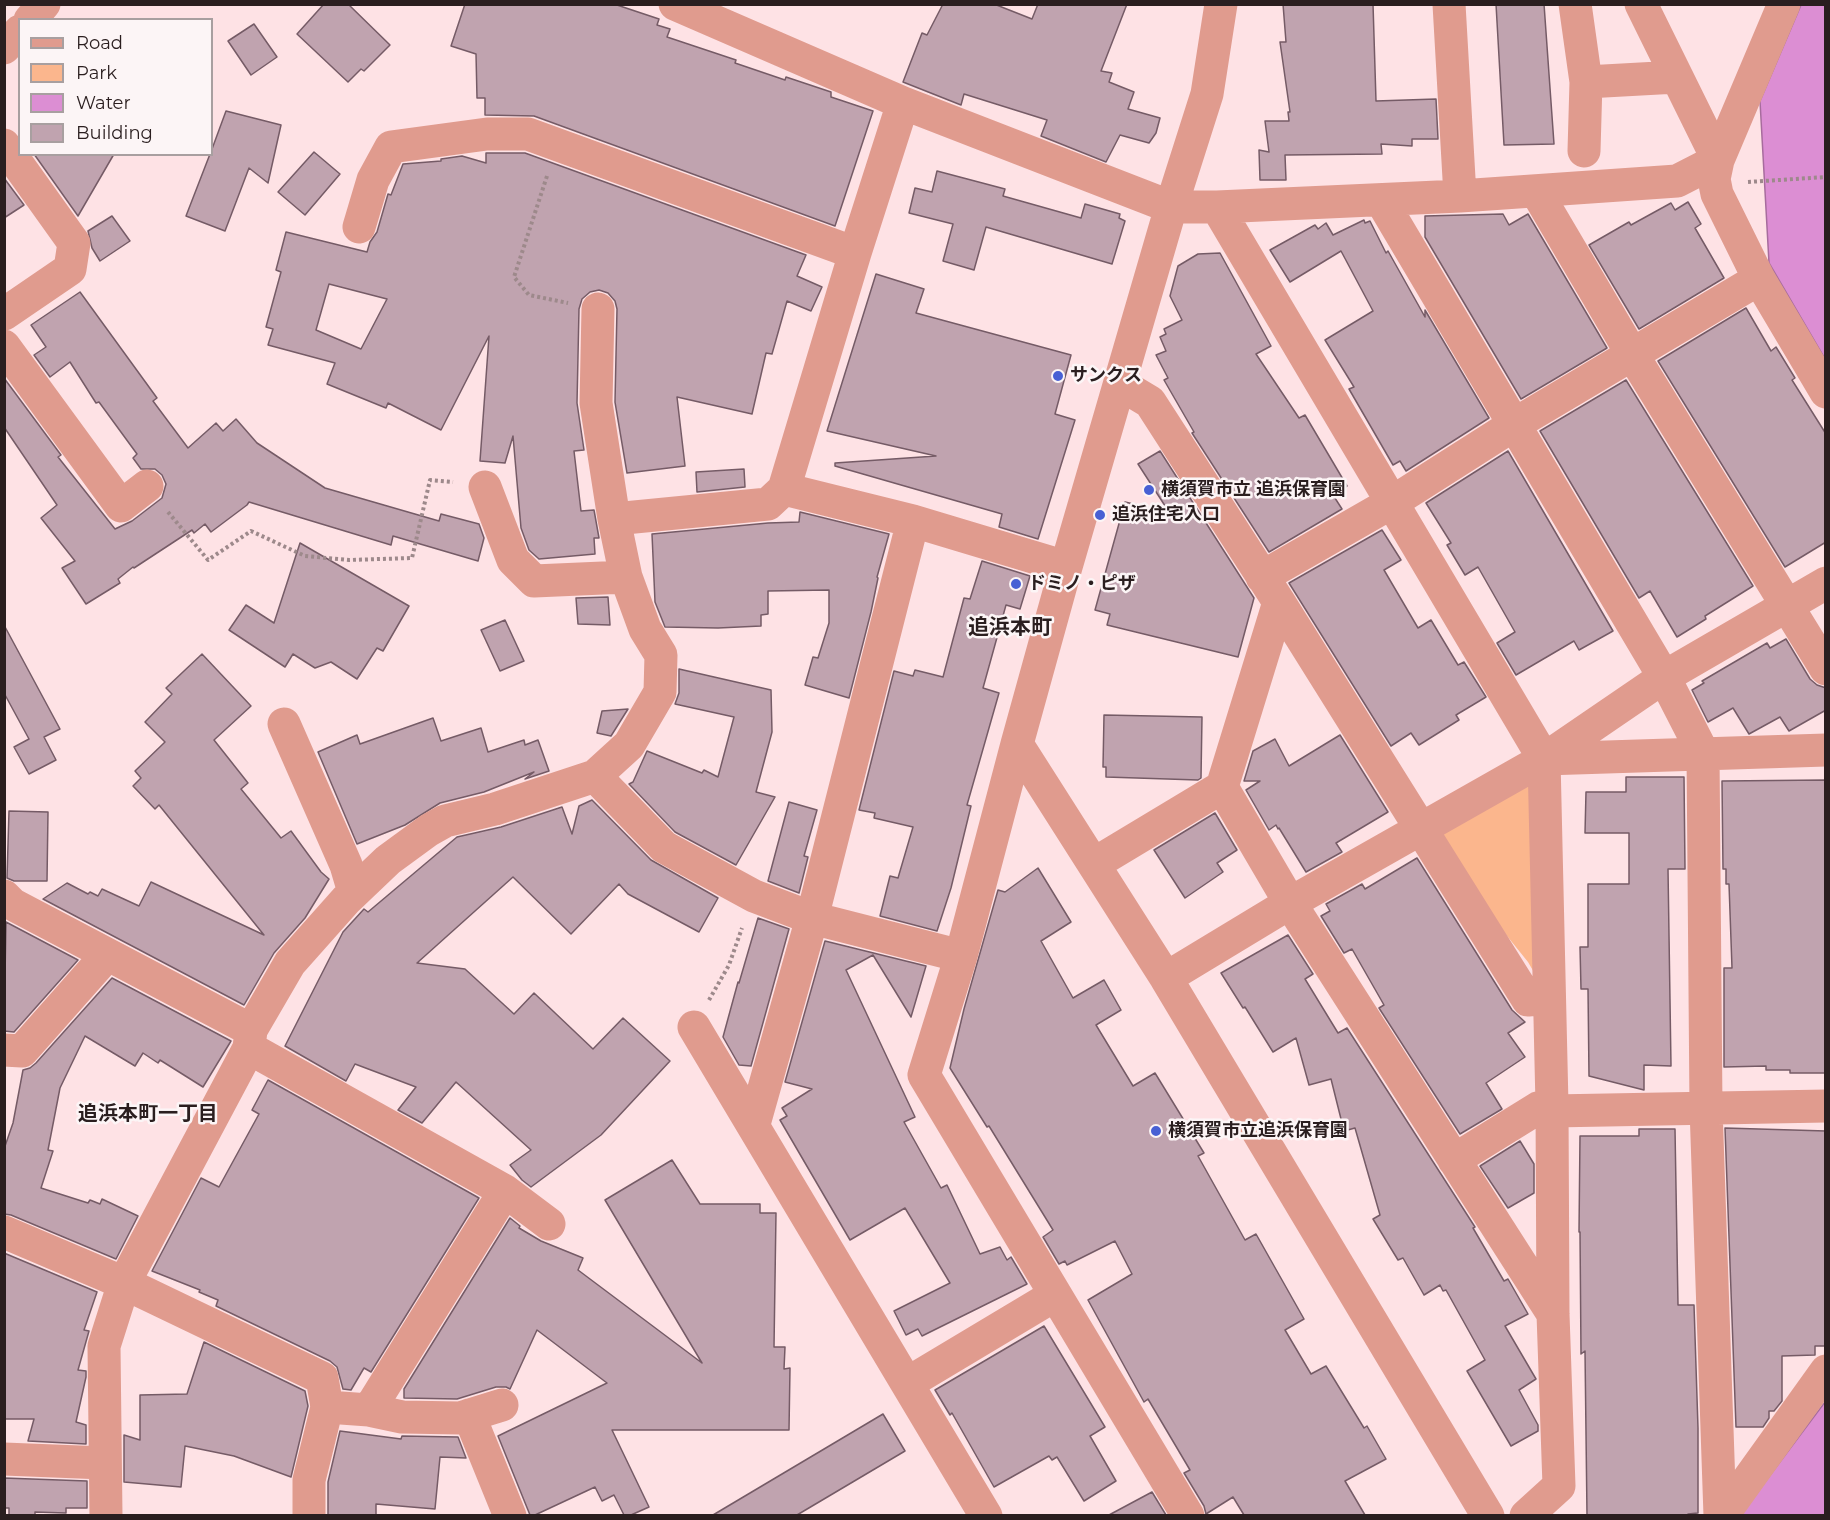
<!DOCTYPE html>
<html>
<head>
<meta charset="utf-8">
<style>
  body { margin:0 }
  #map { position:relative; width:1830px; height:1520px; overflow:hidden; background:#fee2e5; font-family:Montserrat,sans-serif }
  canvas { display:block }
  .frame { position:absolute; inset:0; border:6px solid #2a1e1f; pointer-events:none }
  .legend { position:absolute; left:18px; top:18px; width:195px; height:138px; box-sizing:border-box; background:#fcf5f6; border:2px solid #a89fa0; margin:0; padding:8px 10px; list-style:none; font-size:18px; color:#2a1e1f }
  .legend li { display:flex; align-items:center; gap:12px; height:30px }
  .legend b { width:30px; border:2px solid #a89fa0 }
</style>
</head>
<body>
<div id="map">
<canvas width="1830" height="1520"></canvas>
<div class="frame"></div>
<ul class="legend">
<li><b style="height:8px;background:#e09b8e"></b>Road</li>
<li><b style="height:16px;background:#fbb68d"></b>Park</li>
<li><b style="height:16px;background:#dc8ed3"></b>Water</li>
<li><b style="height:16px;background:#c0a3af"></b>Building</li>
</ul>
</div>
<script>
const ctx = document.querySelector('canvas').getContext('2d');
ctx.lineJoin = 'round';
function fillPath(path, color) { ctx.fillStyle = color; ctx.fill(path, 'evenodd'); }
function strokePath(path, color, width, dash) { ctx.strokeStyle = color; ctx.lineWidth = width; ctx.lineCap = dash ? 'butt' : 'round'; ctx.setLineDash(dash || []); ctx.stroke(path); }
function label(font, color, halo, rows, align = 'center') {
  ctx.font = font + ' Montserrat,"Noto Sans JP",sans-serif'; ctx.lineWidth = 5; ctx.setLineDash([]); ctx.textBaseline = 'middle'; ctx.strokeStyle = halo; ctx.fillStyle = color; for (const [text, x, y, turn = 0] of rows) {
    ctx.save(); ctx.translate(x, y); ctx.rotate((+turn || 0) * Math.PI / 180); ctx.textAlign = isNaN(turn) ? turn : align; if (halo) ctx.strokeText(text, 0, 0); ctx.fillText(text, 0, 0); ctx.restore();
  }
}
fillPath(new Path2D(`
  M1544,759L1549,998L1528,962L1421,829Z`), '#fbb68d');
const water = new Path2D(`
  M1801,5H1825V359L1769,263L1760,101Z
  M1825,1402V1515H1740Z`);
fillPath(water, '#dc8ed3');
strokePath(water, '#a76c9d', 1.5);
const building = new Path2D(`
  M324,4H348L390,45L364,71L361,69L348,82L297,34Z
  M465,4H614L659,19L657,25L670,29L667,37L736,60L735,63L785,80L786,77L831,92V97L873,111L835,226L534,116L485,115V98H477L476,54L451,46Z
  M943,4H994L1032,19L1038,4H1127L1101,71L1112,73L1109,82L1134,92L1128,109L1160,118L1156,133L1149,143L1120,135L1106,162L1041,136L1047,120L964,94L961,105L903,82L922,33L927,35Z
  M1283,4H1373L1376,101L1436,99L1438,139H1412V146L1381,144L1382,154L1285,155L1286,180H1260L1259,150L1269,152L1265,121H1289L1288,112H1290L1280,42H1286Z
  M1496,4H1544L1554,144L1504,145Z
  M254,24L277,57L251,75L228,41Z
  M226,111L281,125L268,183L249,168L225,231L186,216L210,154H212V149Z
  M314,152L340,174L305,215L278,192Z
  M486,153H525L806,255L797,276L822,287L811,311L787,301L772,354L766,353L752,414L677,397L685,466L627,473L615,402L617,309L615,301L608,293L599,290L590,292L582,299L579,309L577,403L584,450L574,451L581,511L594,510L599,538H594L595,554L539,559L529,550L521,528L513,436L505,463L480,461L489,336L441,430L388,403L386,408L327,384L335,363L268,345L273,329L266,327L281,272L276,270L286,232L367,252L370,242L377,232L388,194L391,195L403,164L441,161V159L462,156L486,163ZM329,284L387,299L361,349L316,330Z
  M34,154H114L78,216Z
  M937,171L1005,189L1003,196L1081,218L1085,204L1120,214L1119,218L1125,221L1112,264L986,227L974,270L943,261L953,224L909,213L915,188L932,192Z
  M4,178L24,205L4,218Z
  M1688,202L1701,224L1695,228L1724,278L1639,329L1589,245L1629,222L1631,225L1671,203L1675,210Z
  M1503,214L1509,225L1528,214L1607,348L1521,399L1425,237V216Z
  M112,216L130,241L100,261L92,248L88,231Z
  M1364,220L1365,223L1370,221L1386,253L1388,251L1425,317V310L1489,418L1406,471L1400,461L1393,465L1349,389L1354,387L1325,340L1373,311L1341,251L1290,282L1270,250L1315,225L1318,229L1326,223L1333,235Z
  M1220,253L1271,346L1256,354L1299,418L1305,415L1347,486L1333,495L1342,509L1269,552L1192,433L1194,432L1164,380L1168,378L1156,355L1166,351L1160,337L1166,334L1164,329L1182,320L1170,296L1178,266L1198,254Z
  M876,274L924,289L916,313L1071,355L1055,414L1075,420L1038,539L999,527L1002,514L835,466V463L936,456L827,431Z
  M80,292L157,398L153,401L188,448L216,423L223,431L236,419L257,443L325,488L439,521L441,514L479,524L484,538L478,561L393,536L391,545L249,502L247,505L211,532L205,524L194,533L192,530L134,568L133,567L118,579L120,583L86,604L62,568L75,561L41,518L57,505L4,427V378L61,455L58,457L115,529L132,521L162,498L166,484L162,475L155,469H141L133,458L137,454L99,402L96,403L70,362L50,377L34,355L46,347L31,325Z
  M1746,308L1771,351L1776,347L1795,378L1792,380L1826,434V542L1785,567L1658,361Z
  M1626,380L1753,586L1705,616L1706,619L1677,637L1650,591L1639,598L1540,431Z
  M1160,451L1254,598L1238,657L1107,625L1110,614L1095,610L1125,502L1169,512L1138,464Z
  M1508,451L1613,631L1579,650L1574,641L1516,675L1497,643L1515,632L1478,567L1465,575L1447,545L1451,543L1426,503Z
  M744,469L745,487L697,492L696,472Z
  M800,512L889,534L877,577L878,578L871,612L849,698L805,685L813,657L818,658L829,623V590L768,591V614L761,615V626L718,628L665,627L655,602L652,534L768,523L799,522Z
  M1382,530L1401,560L1384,570L1418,628L1431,620L1458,665L1464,662L1486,697L1456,715L1459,720L1419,745L1411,733L1391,746L1289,583Z
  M300,543L409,606L383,651L377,648L357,679L331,662L315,668L293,654L285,667L229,630L246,605L274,623Z
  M982,561L1030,576L1020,609L1006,605L983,688L999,693L967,805L971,806L951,888L937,931L880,916L890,876L898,878L913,827L874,818L875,813L859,810L894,671L913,676L915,670L943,677L964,598L970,599Z
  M608,597L610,625L578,624L576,598Z
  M505,620L524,661L500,671L481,630Z
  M4,625L60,729L44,737L56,760L29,774L14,747L29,739L4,693Z
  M1786,639L1810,679L1817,685L1826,688V710L1789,731L1780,717L1749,734L1733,708L1708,722L1692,690L1704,683L1702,681L1767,643L1770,648Z
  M202,654L251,706L214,740L248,783L241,789L281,838L291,831L321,872L329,879L305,918L274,953L244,1005L43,899L67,883L88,894L90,892L98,896L102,889L139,906L151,882L264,935L159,805L155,809L133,786L141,778L135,771L165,742L145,722L172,694L166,688Z
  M679,669L771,690L772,732L756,792L775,797L736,865L675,832L629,784L633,782L647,751L702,773L704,770L718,777L734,717L675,704L679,693Z
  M628,709L611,736L597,733L602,711Z
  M1104,715L1202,717L1201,778L1198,780L1106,777V767H1103Z
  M433,718L441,741L481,728L488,752L524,740L525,745L538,740L549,771L525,779L534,772L484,792L440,803L405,825L357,844L318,752L357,735L360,744Z
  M1340,735L1388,812L1336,843L1342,852L1306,872L1279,828L1278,829L1276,825L1269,830L1246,790L1260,781H1244L1253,751L1275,739L1289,766Z
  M1626,777H1684L1685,869H1668L1671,1066L1644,1065V1090L1589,1076L1588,989H1581L1580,947H1588V884H1629V833H1585L1586,792H1626Z
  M1826,780V1073H1790V1070H1766V1066L1724,1067V968H1732L1729,884H1726V869H1723L1722,781Z
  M592,800L651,860L718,898L699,932L628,894L619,884L571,934L513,877L417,963L465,969L514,1014L534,993L593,1049L623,1018L670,1061L601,1135L531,1187L522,1180L510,1165L531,1150L456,1082L422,1123L398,1110L416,1087L355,1064L346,1081L285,1046L343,932L364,909L368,912L457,837L501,827L562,807L572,834L579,806Z
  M789,802L817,810L804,856L808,857L799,893L768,881Z
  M9,811L48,812L47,881H14L7,878Z
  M1215,813L1237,850L1217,863L1223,872L1185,898L1154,850Z
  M1417,858L1512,1010L1525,1022L1508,1033L1525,1057L1486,1083L1502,1109L1460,1134L1379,1008L1384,1005L1352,949L1344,953L1321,916L1330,911L1326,904L1362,884L1365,889Z
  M1038,868L1071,922L1041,941L1073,998L1104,980L1121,1010L1096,1025L1133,1086L1155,1073L1204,1153L1198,1156L1245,1240L1256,1234L1304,1319L1285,1330L1311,1374L1326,1366L1364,1428L1367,1426L1386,1459L1345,1481L1365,1515H1244L1233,1497L1206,1514L1204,1506L1184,1473L1190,1470L1148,1399L1144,1402L1088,1300L1132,1274L1115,1241L1067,1265L1065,1261L1059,1264L1043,1237L1053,1230L989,1126L987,1127L950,1068L964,1009L998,890L1005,892Z
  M758,918L789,929L751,1066L739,1065L723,1037L738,982L739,983Z
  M6,922L78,960L14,1032L4,1031Z
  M1288,935L1313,974L1305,979L1338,1033L1347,1028L1475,1227L1473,1228L1504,1281L1508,1279L1528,1314L1505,1326L1536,1379L1519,1390L1538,1425V1431L1511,1446L1467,1371L1485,1360L1446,1290L1443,1291L1440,1285L1424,1295L1403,1258L1398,1260L1373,1219L1380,1215L1355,1128L1344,1131L1331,1079L1309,1085L1296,1038L1273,1052L1245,1007L1243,1008L1221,973Z
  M825,941L926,966L911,1017L873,955L846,970L915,1117L904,1122L941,1188L947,1185L980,1254L1000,1247L1007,1260L1011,1257L1027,1284L922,1336L918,1329L906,1335L894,1311L950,1283L905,1208L850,1240L780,1120L787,1116L782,1108L812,1089L785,1082Z
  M112,978L231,1041L203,1087L160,1060L158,1063L143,1053L135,1066L85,1036L60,1088L48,1150L53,1151L41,1188L88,1203L90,1200L100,1204L102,1199L138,1216L116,1259L11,1215L4,1214V1149L13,1123L23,1070L30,1068L36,1063Z
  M268,1080L479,1198L371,1372L364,1368L351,1390L343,1389L337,1367L330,1361L216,1306L218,1300L199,1292L200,1290L152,1271L201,1178L219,1187L259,1114L252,1110Z
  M1725,1128L1826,1131V1346H1815V1355L1782,1356V1401L1774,1411H1769V1418L1763,1427H1736Z
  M1639,1129H1675L1678,1305H1694L1698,1428V1513L1688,1514V1515H1587L1585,1351L1581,1354L1580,1232H1579L1580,1136H1639Z
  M1520,1141L1534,1164V1193L1508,1208L1480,1166Z
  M672,1160L700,1204H760V1213H776L774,1347H785L784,1369L790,1368L789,1430H612L649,1507L631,1515H624L614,1495L602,1501L595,1487L535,1515H530L498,1436L607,1383L537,1330L510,1389L506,1387H496L457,1399L404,1398V1389L510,1218L520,1226L519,1228L541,1241L583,1258L578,1270L702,1363L605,1200Z
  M4,1253L97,1292L84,1330L89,1331L78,1370L86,1371V1377L76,1422L86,1425V1444L28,1441L34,1419H4Z
  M1044,1326L1105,1427L1090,1436L1116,1481L1084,1501L1057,1457L1052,1460L1049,1456L994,1487L952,1413L950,1415L935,1390Z
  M204,1342L305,1391L308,1406L291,1477L234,1456L185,1446L181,1487L124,1482V1435L140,1440V1395L187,1394Z
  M883,1414L905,1451L797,1515H713Z
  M340,1431L401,1439L402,1436L458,1437L466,1458L440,1457L435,1509L376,1504V1515H328V1482Z
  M4,1478L87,1481V1508H66V1513L35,1512V1515H9V1508H4Z
  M1152,1492L1166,1515H1109Z`);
fillPath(building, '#c0a3af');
strokePath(building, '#755b66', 1.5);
strokePath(new Path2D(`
  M547,176L514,277L529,295L568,303
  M1748,182L1826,177
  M168,512L208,560L251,531L305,556L349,560L412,558L430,480L453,482
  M709,1000L729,965L742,928`), '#9d898b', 4, [3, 3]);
strokePath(new Path2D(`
  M675,4L903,103L1171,207H1217L1460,196L1677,181L1718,160L1784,4
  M1221,4L1207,94L1171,207L1066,567L1017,744L1166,978L1488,1516
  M1449,4L1460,196
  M1575,4L1586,82L1584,151
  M1641,4L1718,160L1714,179L1717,194L1759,279L1826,392
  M30,20L44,4
  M4,48L20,31
  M1586,82L1677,77
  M4,145L74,243L70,269L4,314
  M1536,191L1632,354L1826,669
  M1381,200L1664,677L1703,753L1706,1108L1720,1516
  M1217,207L1544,759L1552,1105L1553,1314L1559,1486L1526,1516
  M359,227L373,180L391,147L487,134H528L855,253
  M4,346L121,506L147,486
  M1120,384L1150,402L1279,602L1528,1000L1549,998
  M485,487L513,560L534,581L626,577
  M784,489L913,521L1066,567
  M614,519L768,504L784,489L855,253L903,103
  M1262,577L1391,503L1515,424L1759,279
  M1279,602L1222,787L1290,903L1553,1314
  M284,724L346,865L354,892
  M1017,744L961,956L924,1075L1188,1516
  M1544,759L1664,677L1826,583
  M595,776L664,847L754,896L812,918L961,956
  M1094,864L1222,787
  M4,896L12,904L251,1030
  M1166,978L1290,903L1544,759L1826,750
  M694,1027L986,1516
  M249,1048L505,1191L549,1224
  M4,1050L22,1051L107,955
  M1552,1111L1826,1106
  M754,1124L812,918L913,521
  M1454,1160L1538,1108L1552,1105
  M4,1232L124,1283L322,1378L327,1407
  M908,1383L1055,1295
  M369,1410L505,1191
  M469,1415L510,1516
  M4,1459L104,1463
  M106,1516L104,1346L124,1283L249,1048L251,1030L290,963L346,900L388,860L429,830L445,821L495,809L595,776L629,745L660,692L661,655L645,629L626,577L614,519L596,403L598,309
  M309,1516V1480L327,1407L369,1410L402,1417L460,1418L502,1405
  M1722,1516L1826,1371`), '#e09b8e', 33);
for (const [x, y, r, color] of [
  [1058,376,6,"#4860d4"],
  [1149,490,6,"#4860d4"],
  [1100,515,6,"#4860d4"],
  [1016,584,6,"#4860d4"],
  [1156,1131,6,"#4860d4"]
]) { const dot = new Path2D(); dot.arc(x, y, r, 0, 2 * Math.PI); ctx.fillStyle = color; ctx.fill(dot); strokePath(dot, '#fcf5f6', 2); }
label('bold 18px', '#2a1e1f', '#fcf5f6', [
  ["サンクス",1070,376],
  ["横須賀市立 追浜保育園",1161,490],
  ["追浜住宅入口",1112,515],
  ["ドミノ・ピザ",1028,584],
  ["横須賀市立追浜保育園",1168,1131]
], 'left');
label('bold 20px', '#2a1e1f', '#fcf5f6', [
  ["追浜本町一丁目",148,1114]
]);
label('bold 21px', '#2a1e1f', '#fcf5f6', [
  ["追浜本町",1010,628]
]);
</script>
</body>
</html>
